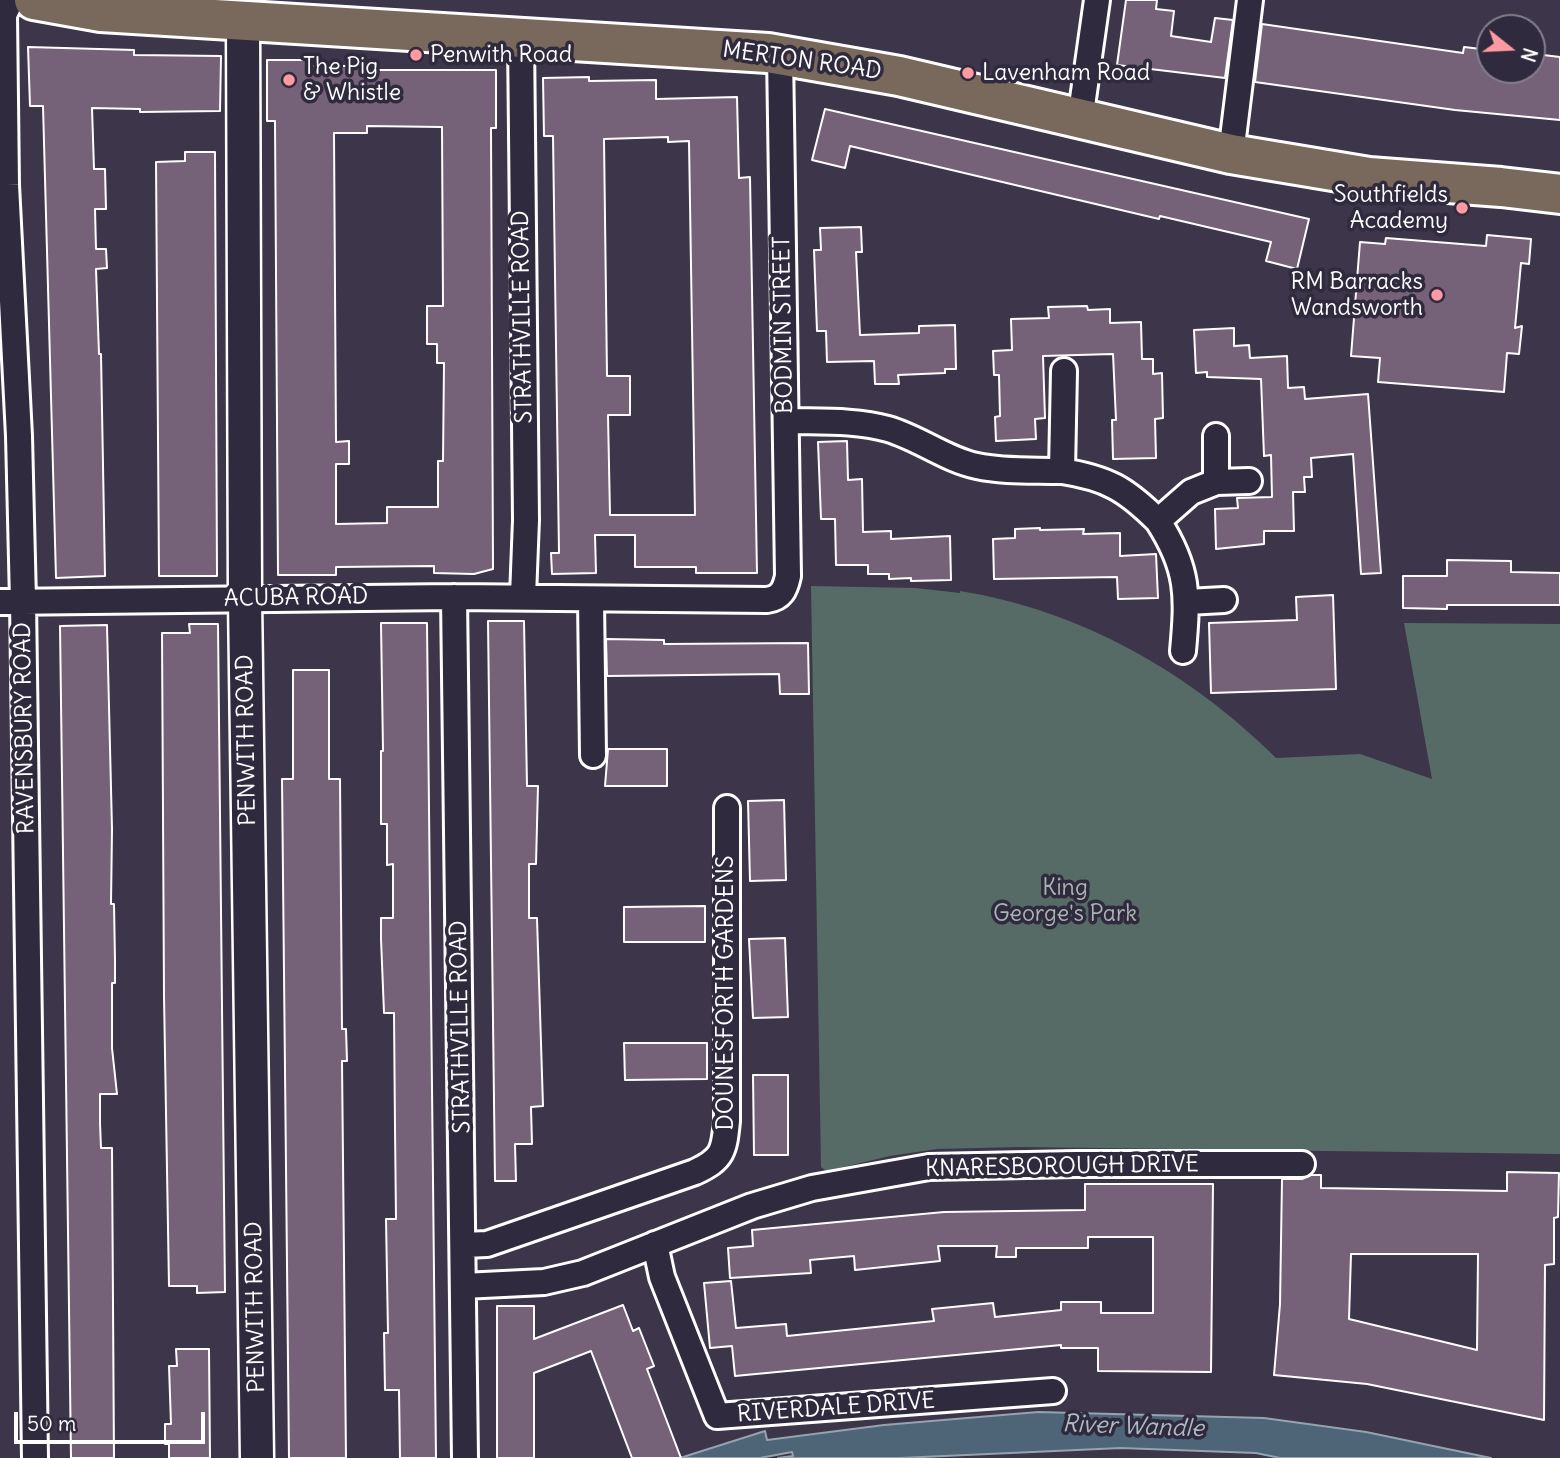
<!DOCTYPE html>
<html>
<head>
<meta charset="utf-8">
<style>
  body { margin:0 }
  #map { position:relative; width:1560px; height:1458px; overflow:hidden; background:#3d3549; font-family:Delius,sans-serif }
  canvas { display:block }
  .north { position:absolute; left:1476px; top:14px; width:70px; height:70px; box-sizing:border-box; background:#2f2a3d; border:2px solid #827f8b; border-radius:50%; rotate:108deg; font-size:19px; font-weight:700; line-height:28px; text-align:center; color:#fff }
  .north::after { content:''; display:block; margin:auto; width:24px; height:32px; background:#ff9aa2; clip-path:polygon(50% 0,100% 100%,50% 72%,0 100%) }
  .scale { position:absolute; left:14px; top:1412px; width:191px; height:32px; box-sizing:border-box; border:4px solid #fff; border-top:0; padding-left:9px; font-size:21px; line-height:24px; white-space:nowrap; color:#fff; -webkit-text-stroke:5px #2f2a3d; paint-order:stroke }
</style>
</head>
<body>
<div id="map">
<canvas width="1560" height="1458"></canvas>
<div class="north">N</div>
<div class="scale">50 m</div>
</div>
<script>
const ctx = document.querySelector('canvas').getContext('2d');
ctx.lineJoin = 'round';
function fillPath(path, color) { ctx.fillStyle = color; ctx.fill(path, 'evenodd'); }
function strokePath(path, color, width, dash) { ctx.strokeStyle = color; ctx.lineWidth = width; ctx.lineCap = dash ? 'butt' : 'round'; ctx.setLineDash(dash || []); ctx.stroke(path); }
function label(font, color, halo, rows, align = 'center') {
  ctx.font = font + ' Delius,sans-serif'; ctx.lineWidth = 7; ctx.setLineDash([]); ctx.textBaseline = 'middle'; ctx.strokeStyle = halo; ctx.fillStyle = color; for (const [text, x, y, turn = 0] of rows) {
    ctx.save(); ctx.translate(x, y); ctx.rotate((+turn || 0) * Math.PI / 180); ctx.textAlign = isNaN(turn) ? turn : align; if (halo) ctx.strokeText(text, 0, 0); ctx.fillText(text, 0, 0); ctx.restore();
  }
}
fillPath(new Path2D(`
  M811,586L916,588L960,593V591C1080,610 1191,673 1276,758L1360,754L1432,779L1404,623L1560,624V1154L1020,1147L937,1149L890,1156L826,1171L821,1167Z`), '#566b66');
const water = new Path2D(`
  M1038,1412L1264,1418L1366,1432L1491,1458H1280L1256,1453L1121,1448L900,1458H778L793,1456L792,1452L760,1458H680L765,1431L767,1440L884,1425Z`);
fillPath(water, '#4e6578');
strokePath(water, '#95a3ae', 2);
const building = new Path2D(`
  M1126,0H1157L1156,9L1174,11L1171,36L1211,42L1215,18L1233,20L1225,78L1117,65Z
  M1262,24L1463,53L1464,47L1490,50V70H1533L1535,54L1560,57V120L1455,110L1255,82Z
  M28,47L134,50V55L221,56L220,111L140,112V109L92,108L94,169H105L106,209H95L96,249H106L107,268L96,269L99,354H101L105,576L56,578L43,106H30Z
  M267,60H311V66H373V70H496V128H491L493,569L474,574L434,573V566L336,567V575H278L275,121H267ZM367,126L442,127L443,306H427V344H437V363H444L443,461H438V507H387V523L336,524V464H349V441L336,442L334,133H367Z
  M589,77V81L656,80V99L737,97L739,178L750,177L757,573H696V567H635V535H595L596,573L552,574L551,553H559L553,136H544L543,78ZM668,137V142L689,141L695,515H610L608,415H630V376H607L604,139Z
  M825,109L1309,219L1297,269L1266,261L1271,242L1160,216L1159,219L850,146L845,168L812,160Z
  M185,152H215L217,576H159L156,162L185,161Z
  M861,227L862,252H856L860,335L919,333V326L955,325L956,369H945V373L898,375L899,384H875L874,361L827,362L826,331H817L814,250H821L820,228Z
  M1487,235L1531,239L1529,264L1521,263L1515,328L1522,326L1519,354L1507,353L1504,392L1378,382L1380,358L1351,356L1360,242L1385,244L1386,238L1486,246Z
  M1087,306L1088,310L1110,309V323L1141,322L1142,359H1153V374L1162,373L1163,418L1155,419L1156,458L1113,459L1112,420H1116L1113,354L1043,356L1045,418L1035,419L1036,439L996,441L995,417L1000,416L999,375H994L993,351L1012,350L1011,319L1049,318L1048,307Z
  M1234,328V346L1249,345L1250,358L1287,356L1288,388L1304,387L1305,399L1368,394L1381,573L1361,574L1353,454L1311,458L1312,477H1304L1305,492H1293L1294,531H1264V544L1216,549L1215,509L1238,508L1237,498L1272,497L1271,455L1264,456L1261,379L1207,377V372L1196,373L1194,330Z
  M847,441L848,480L862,479L863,532L891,531V539L950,536L951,580L911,581V578L889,579V574H868V565H836L835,519H821L818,442Z
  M1040,528V530L1084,529L1083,534L1120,533V556L1156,554L1158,598L1118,599L1117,577L994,579L993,539L1015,538V529Z
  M1447,560L1511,561V572L1560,573V605H1447V609L1403,608V576H1447Z
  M1333,595L1336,689L1211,693L1209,623L1297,620L1296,597Z
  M488,621H524L527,786H538L536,864H529V918H537L543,1106L531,1107L532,1144H515L516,1181H495Z
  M381,623H427L436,1458H400L399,1390H385L384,1333H388L386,1219H396L395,1128L394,1013H384L381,939V918H393V864L387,865V824H381V751H383Z
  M189,624H218L225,1292L197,1293V1286H169L164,996L162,633H190Z
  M107,625L112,829L111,904H114L115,961V983H112V1048L117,1094H100V1123L101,1148H112L114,1458H71L60,626Z
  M606,639L664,640V644L808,643L809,694H780L779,674L607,676Z
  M293,670H329V779H340L342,1029H346L347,1061H342L346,1458H289L282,779H293Z
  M608,749H667V786H605Z
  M784,800L786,880L750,881L748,801Z
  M705,906V942H624V907Z
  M785,938L788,1017L753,1018L749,939Z
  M624,1043H707V1079L625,1080Z
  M753,1075H788V1155H754Z
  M1507,1172L1559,1173L1558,1217L1554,1218V1264L1545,1265L1544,1420L1367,1384L1274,1375L1280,1304L1282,1179H1302L1311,1175H1321V1188L1507,1191ZM1351,1254H1478L1477,1350L1349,1319Z
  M1085,1184H1213L1211,1372L1098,1371V1348H1061V1345L735,1376L732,1346L710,1348L704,1283L731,1281L736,1328L786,1324L787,1336L934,1321L932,1309L993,1303L995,1317L1061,1310V1302H1101V1313H1153V1237H1088V1248H1016V1257H996L997,1246H938L940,1261L855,1270L854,1256L810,1260L811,1273L730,1278L728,1248L753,1246L752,1230L944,1212L1085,1210Z
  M623,1305L633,1331L639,1328L654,1366L647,1369L681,1458H632L591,1351L534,1373V1458H497V1306H534V1339Z
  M176,1349H209L210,1458H169V1444H165V1424H171L169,1366H177Z`);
fillPath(building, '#756178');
strokePath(building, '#fff', 2);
const minor = new Path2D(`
  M11,0L4,15L6,185L19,436L23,601L35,1458
  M521,37L526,520L523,596
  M1080,120L1097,0
  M1231,154L1250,0
  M1064,371L1062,471C1107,478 1126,489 1158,521L1191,492L1216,482L1249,481
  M787,421C820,422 855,420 888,429C919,438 947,460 977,466C1004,472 1034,470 1062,471
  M1216,482V436
  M1158,521C1189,569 1188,596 1183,651
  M454,597L465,1458
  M591,600L593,755
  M0,602L454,597L767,600C781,598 785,590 788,576L780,54
  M1187,602L1224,600
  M655,1244L662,1277L717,1416L1053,1391
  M464,1245L487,1244L695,1172C723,1159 724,1151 727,1121V808
  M463,1286L544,1282L583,1273L752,1206L812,1188L929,1167L1076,1164H1302`);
const tertiary = new Path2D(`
  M243,21L245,599L257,1458`);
const primary = new Path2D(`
  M34,0L101,12L768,53L899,76L1231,154L1369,177L1501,187L1560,194`);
strokePath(minor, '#fff', 30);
strokePath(tertiary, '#fff', 37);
strokePath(primary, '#fff', 44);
strokePath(minor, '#2f2a3d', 24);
strokePath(tertiary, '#2f2a3d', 32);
strokePath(primary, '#78695c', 38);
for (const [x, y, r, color] of [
  [416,55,7,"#ff9aa2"],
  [968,73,7,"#ff9aa2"],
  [289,80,7,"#ff9aa2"],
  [1462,208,7,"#ff9aa2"],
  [1437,295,7,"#ff9aa2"]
]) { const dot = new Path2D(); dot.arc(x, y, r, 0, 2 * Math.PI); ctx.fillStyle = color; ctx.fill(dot); strokePath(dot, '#2f2a3d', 2.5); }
label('23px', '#fff', '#2f2a3d', [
  ["Penwith Road",430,55],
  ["The Pig",303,67],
  ["& Whistle",303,93],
  ["Lavenham Road",982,73],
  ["Southfields",1448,195,"right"],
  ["Academy",1448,221,"right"],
  ["RM Barracks",1423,282,"right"],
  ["Wandsworth",1423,308,"right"]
], 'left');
label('23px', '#fff', '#2f2a3d', [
  ["MERTON ROAD",802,61,8],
  ["STRATHVILLE ROAD",523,317,-91],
  ["BODMIN STREET",784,325,-91],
  ["ACUBA ROAD",296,598,-1],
  ["RAVENSBURY ROAD",25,728,-91],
  ["PENWITH ROAD",247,740,-91],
  ["DOUNESFORTH GARDENS",726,993,-90],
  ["STRATHVILLE ROAD",461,1027,-91],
  ["KNARESBOROUGH DRIVE",1062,1167,-1],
  ["PENWITH ROAD",256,1307,-91],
  ["RIVERDALE DRIVE",836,1408,-4]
]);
label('23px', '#aab5b2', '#2f2a3d', [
  ["King",1065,888],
  ["George's Park",1065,914]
]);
label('italic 24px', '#afbac2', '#2f2a3d', [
  ["River Wandle",1133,1427,2]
]);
</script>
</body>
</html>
